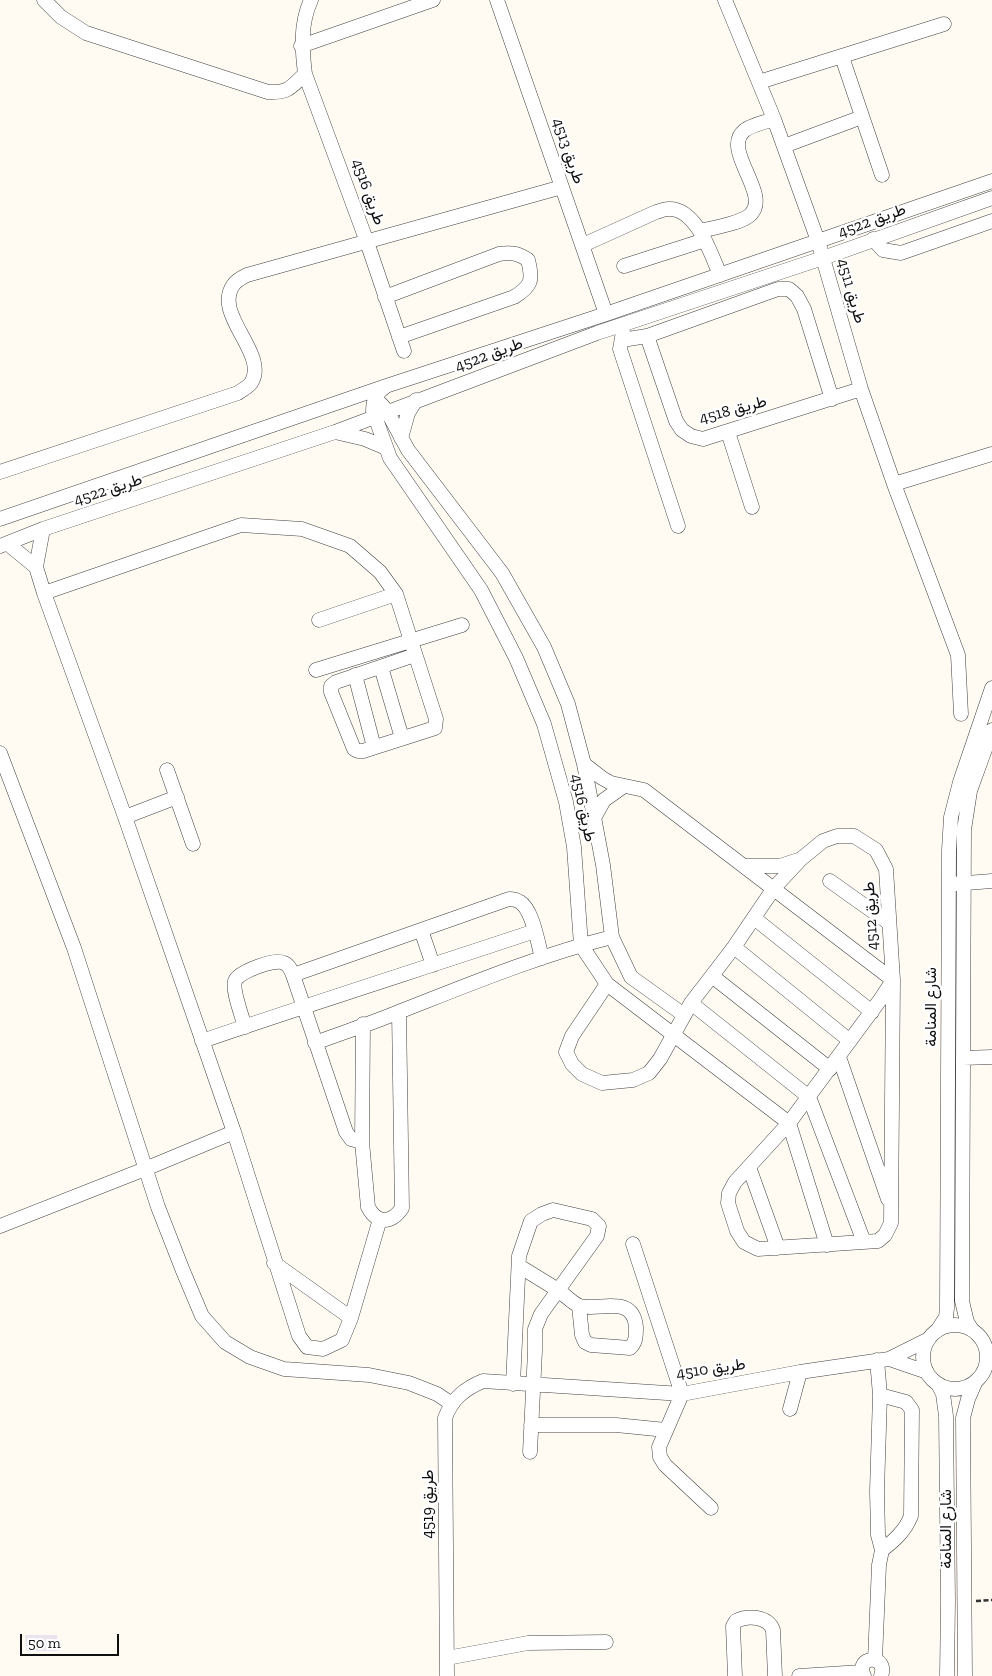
<!DOCTYPE html>
<html>
<head>
<meta charset="utf-8">
<style>
  body { margin:0 }
  #map { position:relative; width:992px; height:1676px; overflow:hidden; background:#fffaf2; font-family:"Zilla Slab",serif }
  canvas { display:block }
  .scale { position:absolute; left:20px; top:1634px; width:99px; height:22px; box-sizing:border-box; border:2px solid #0f0f0f; border-top:0; padding-left:6px; font-size:15px; line-height:18px; white-space:nowrap; color:#0f0f0f; -webkit-text-stroke:4px #fff; paint-order:stroke }
</style>
</head>
<body>
<div id="map">
<canvas width="992" height="1676"></canvas>
<div class="scale">50 m</div>
</div>
<script>
const ctx = document.querySelector('canvas').getContext('2d');
ctx.lineJoin = 'round';
function fillPath(path, color) { ctx.fillStyle = color; ctx.fill(path, 'evenodd'); }
function strokePath(path, color, width, dash) { ctx.strokeStyle = color; ctx.lineWidth = width; ctx.lineCap = dash ? 'butt' : 'round'; ctx.setLineDash(dash || []); ctx.stroke(path); }
function label(font, color, halo, rows, align = 'center') {
  ctx.font = font + ' "Zilla Slab",Vazirmatn,serif'; ctx.lineWidth = 5; ctx.setLineDash([]); ctx.textBaseline = 'middle'; ctx.strokeStyle = halo; ctx.fillStyle = color; for (const [text, x, y, turn = 0] of rows) {
    ctx.save(); ctx.translate(x, y); ctx.rotate((+turn || 0) * Math.PI / 180); ctx.textAlign = isNaN(turn) ? turn : align; if (halo) ctx.strokeText(text, 0, 0); ctx.fillText(text, 0, 0); ctx.restore();
  }
}
fillPath(new Path2D(`
  M25,1635H57L58,1651H26Z`), '#ebe4ee');
const minor = new Path2D(`
  M44,0L61,17L86,33L268,92C289,93 291,87 305,74
  M311,0C300,24 302,49 305,74L367,242L404,351
  M497,0L606,314
  M725,0L774,119L818,241L861,389L894,484L958,655L961,714
  M301,46L433,0
  M842,57L882,175
  M759,82L944,24
  M784,146L862,117
  M700,231C713,228 743,223 751,214C771,193 720,149 745,130C752,125 765,122 774,119
  M873,239L883,250L901,253L992,221
  M583,245L656,212C660,211 664,209 668,209C696,207 711,254 720,275
  M624,266L705,240
  M385,297L499,254C511,252 518,253 528,260C533,280 532,286 514,297L399,337
  M623,332L620,349L678,526
  M647,336L676,421L682,430L691,436L703,439L861,389
  M622,340L647,336L778,289H789L797,296L804,309L832,399
  M385,387C376,393 373,400 373,411L390,458L481,590L516,658L544,724L566,802L574,847L581,945L607,984L789,1123
  M381,404L387,411L408,450L502,573L544,647L568,704L584,764L603,865L612,937L631,977L684,1015
  M335,432L365,439L384,447
  M728,432L752,507
  M401,438L408,413L416,400
  M0,472L238,393C242,390 248,387 251,383C270,354 211,314 234,284C237,280 243,277 247,275L562,187
  M894,484L992,454
  M0,519L386,386L606,314L992,181
  M43,529L36,567L44,593L125,817L234,1132L299,1336L307,1347L323,1349L342,1340L351,1318L380,1219
  M8,544L36,567
  M0,546L43,529L335,432L597,333L823,258L992,198
  M44,593L241,525L302,529L350,546L380,572L396,594L436,719L435,728L363,751H358L354,749L331,692V686L336,682L415,655
  M319,620L396,594
  M381,667L402,738
  M316,670L462,625
  M355,675L374,747
  M0,753L74,948L158,1207L183,1271L202,1316L225,1342L250,1357L284,1369L369,1375L409,1383L437,1394L452,1404
  M584,764L602,778L611,783L644,790L893,980
  M167,770L193,844
  M125,817L177,797
  M594,818L604,800L624,786
  M745,866H780L798,860
  M830,881L889,923
  M954,884L992,881
  M754,918L872,1012
  M421,930L433,965
  M734,947L850,1041
  M293,975L509,899C513,899 517,900 520,902C533,910 538,944 542,958
  M712,976L830,1069
  M607,984L572,1036L566,1052L572,1064L582,1074L602,1083L633,1080L649,1073L660,1059L691,1003L734,947L774,888L801,859L823,841L837,836H854L876,850L886,869L893,980L891,1223L885,1235L878,1241L758,1249L744,1242L737,1231L728,1203L729,1193L735,1182L789,1123L880,1000L893,980
  M691,1003L809,1097L864,1242
  M245,1027C242,1016 232,990 235,981C238,972 275,958 284,963C289,965 291,970 293,975L346,1132L351,1139L362,1142L368,1207C377,1224 391,1224 402,1208L399,1012
  M202,1041C313,1003 424,968 535,931
  M315,1043C344,1032 373,1023 401,1011C470,984 540,955 612,937
  M839,1057L888,1199
  M963,1058L992,1057
  M789,1123L827,1245
  M362,1142L363,1024
  M749,1167L778,1248
  M0,1226L145,1169L234,1132
  M633,1244L682,1394L659,1447L660,1457L665,1465L711,1508
  M274,1263L351,1318
  M519,1266C532,1274 545,1282 558,1290C565,1295 573,1304 580,1306C601,1311 633,1294 636,1327C636,1337 636,1342 630,1348L591,1345L585,1342L582,1335L579,1306
  M923 1357a32 32 0 1 1 64 0a32 32 0 1 1-64 0Z
  M972,1330L967,1322L962,1301L964,830L970,791L992,730
  M937,1331L946,1317L947,1308L949,850L951,817L960,782L992,688
  M889,1359L929,1339
  M513,1384L519,1256L531,1221L542,1214L553,1210L592,1219L599,1226L597,1236L541,1314L535,1329V1351L530,1452
  M938,1384L943,1394L946,1416L948,1601L947,1676
  M880,1395L906,1402L912,1410L911,1516C905,1531 895,1540 882,1550
  M790,1409L800,1372
  M531,1425H616L666,1430
  M447,1658L528,1643L606,1642
  M875,1660L879,1565L882,1550L878,1535L877,1491L880,1395L877,1360
  M447,1676L445,1418C452,1399 464,1389 483,1381L682,1394L800,1372L889,1359L927,1372
  M735,1676L733,1626L736,1621C747,1615 768,1616 773,1630L775,1676
  M799,1676L862,1672
  M864,1676C854,1655 889,1654 881,1676
  M965,1676L963,1418L968,1399L975,1383`);
strokePath(minor, '#424242', 15);
strokePath(new Path2D(`
  M976,1601L992,1600`), '#313131', 2.5, [5, 2.5]);
strokePath(minor, '#fff', 14);
label('16px', '#0f0f0f', '#fff', [
  ["طريق 4513",568,151,71],
  ["طريق 4516",368,192,70],
  ["طريق 4522",872,221,-20],
  ["طريق 4511",851,291,74],
  ["طريق 4522",489,355,-20],
  ["طريق 4518",733,410,-15],
  ["طريق 4522",108,490,-18],
  ["طريق 4516",583,808,78],
  ["طريق 4512",871,916,-93],
  ["شارع المنامة",931,1007,-90],
  ["طريق 4510",711,1369,-8],
  ["طريق 4519",428,1504,-90],
  ["شارع المنامة",946,1529,-90]
]);
</script>
</body>
</html>
